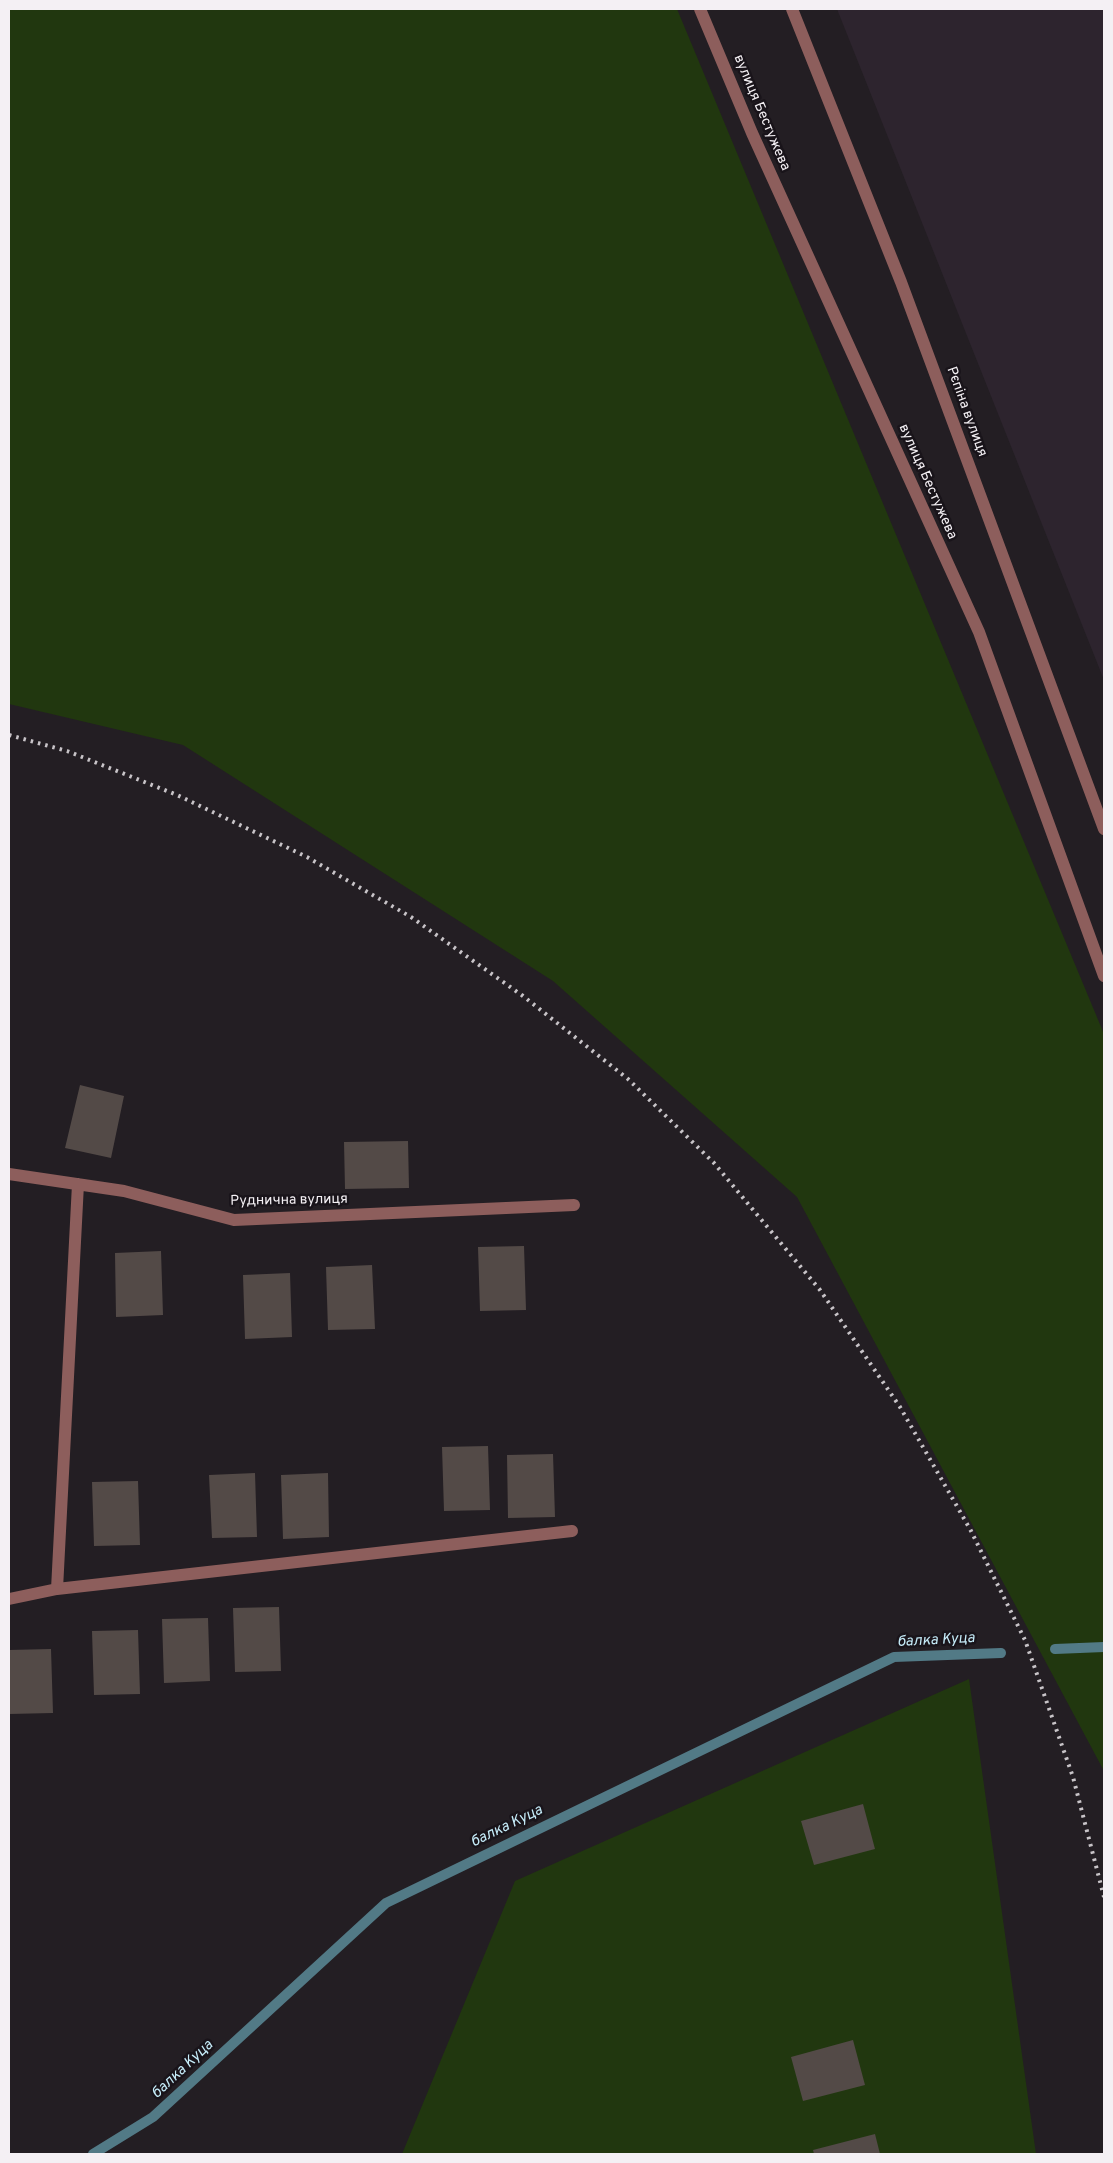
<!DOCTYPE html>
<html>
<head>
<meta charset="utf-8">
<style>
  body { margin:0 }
  #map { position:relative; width:1113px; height:2163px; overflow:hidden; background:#231e23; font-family:Overpass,sans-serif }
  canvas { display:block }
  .frame { position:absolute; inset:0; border:10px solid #f4f0f4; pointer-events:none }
</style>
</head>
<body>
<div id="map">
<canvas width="1113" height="2163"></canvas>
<div class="frame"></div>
</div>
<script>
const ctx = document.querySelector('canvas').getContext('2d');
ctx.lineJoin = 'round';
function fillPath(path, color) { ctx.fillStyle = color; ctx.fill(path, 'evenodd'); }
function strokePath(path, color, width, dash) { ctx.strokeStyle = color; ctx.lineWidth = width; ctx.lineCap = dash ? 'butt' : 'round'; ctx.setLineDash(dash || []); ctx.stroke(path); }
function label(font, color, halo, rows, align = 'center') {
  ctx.font = font + ' Overpass,sans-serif'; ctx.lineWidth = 5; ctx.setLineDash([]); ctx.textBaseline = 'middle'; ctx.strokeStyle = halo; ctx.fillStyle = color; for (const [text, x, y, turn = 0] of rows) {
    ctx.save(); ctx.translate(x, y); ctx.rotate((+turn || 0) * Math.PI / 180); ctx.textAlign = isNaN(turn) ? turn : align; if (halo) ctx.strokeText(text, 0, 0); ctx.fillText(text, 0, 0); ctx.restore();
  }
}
fillPath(new Path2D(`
  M837,9H1104V680Z`), '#2d242e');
fillPath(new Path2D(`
  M9,9H677L1104,1034V1771L797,1197L553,981L183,745L9,704Z
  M969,1679L1036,2154H402L515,1881Z`), '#21370f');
strokePath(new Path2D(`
  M1055,1649L1104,1647
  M93,2154L153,2117L386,1903L894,1657L1001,1653`), '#527a86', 10);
fillPath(new Path2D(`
  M80,1085L124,1096L111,1158L65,1148Z
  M408,1141L409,1188L345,1189L344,1142Z
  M524,1246L526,1310L480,1311L478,1247Z
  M161,1251L163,1315L116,1317L115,1253Z
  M372,1265L375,1329L328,1330L326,1267Z
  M290,1273L292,1337L245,1339L243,1275Z
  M488,1446L490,1510L444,1511L442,1447Z
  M553,1454L555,1517L508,1518L507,1455Z
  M255,1473L257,1537L212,1538L209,1475Z
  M328,1473L329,1537L283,1539L281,1475Z
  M138,1481L140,1545L94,1546L92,1482Z
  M279,1607L281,1671L235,1672L233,1608Z
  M208,1618L210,1681L164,1683L162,1619Z
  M138,1630L140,1694L94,1695L92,1631Z
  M51,1649L53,1713L9,1714V1650Z
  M863,1804L875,1849L814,1865L801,1821Z
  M853,2040L865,2085L803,2101L791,2057Z
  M875,2134L880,2154H814L813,2150Z`), '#534a47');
strokePath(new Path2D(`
  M700,9L752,133L979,632L1104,976
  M792,9L901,282L1104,829
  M9,1174L124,1191L234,1220L574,1205
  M57,1589L572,1531
  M9,1599L57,1589L78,1184`), '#8d5e5c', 12);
strokePath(new Path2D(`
  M9,735L67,751L177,795L307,857L411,917L523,996L628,1079L714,1163L820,1290L900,1407L970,1529L1025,1640L1073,1777L1104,1897`), '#c8c4c8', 4, [2.5, 5]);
label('14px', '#f4f0f4', '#19141a', [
  ["вулиця Бестужева",761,113,67],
  ["Рєпіна вулиця",966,412,70],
  ["вулиця Бестужева",927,482,66],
  ["Руднична вулиця",289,1201,-1]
]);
label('italic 15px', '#c6ecf9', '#19141a', [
  ["балка Куца",936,1641,-3],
  ["балка Куца",507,1827,-26],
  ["балка Куца",183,2070,-43]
]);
</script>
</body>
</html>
